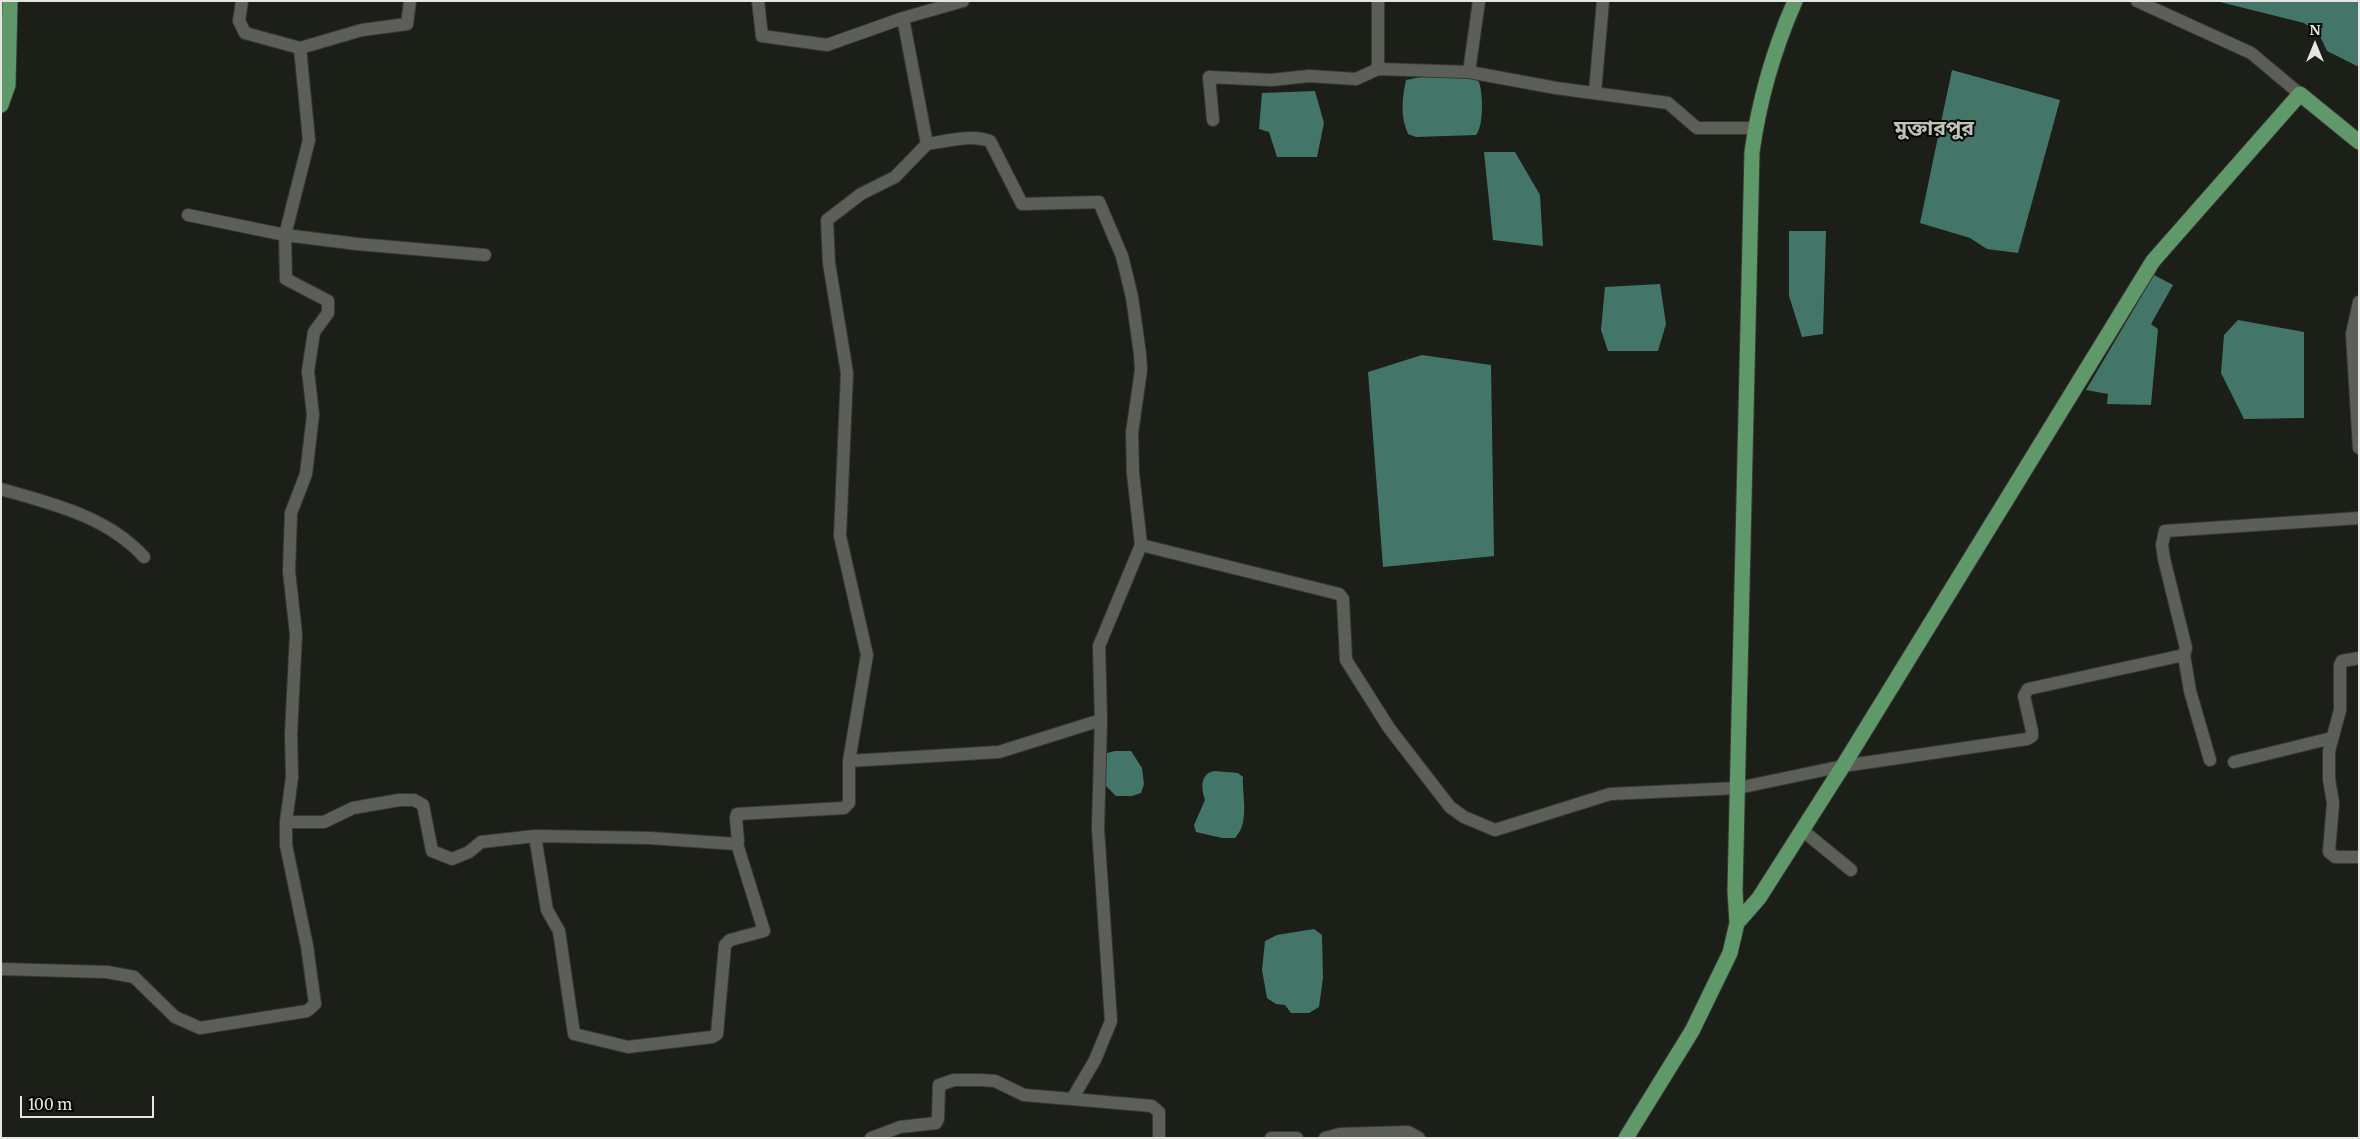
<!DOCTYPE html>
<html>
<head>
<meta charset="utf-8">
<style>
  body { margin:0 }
  #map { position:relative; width:2360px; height:1139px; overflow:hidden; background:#1c1e18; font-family:Merriweather,serif }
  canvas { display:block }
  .frame { position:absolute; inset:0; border:2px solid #e5e6e2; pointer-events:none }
  .north { position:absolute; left:2290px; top:20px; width:50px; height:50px; -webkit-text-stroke:4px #070806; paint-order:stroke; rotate:0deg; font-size:14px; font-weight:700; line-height:20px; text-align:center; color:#e5e6e2 }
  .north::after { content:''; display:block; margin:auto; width:18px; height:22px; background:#e5e6e2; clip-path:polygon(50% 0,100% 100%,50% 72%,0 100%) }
  .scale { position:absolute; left:20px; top:1096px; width:134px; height:22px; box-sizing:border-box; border:2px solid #e5e6e2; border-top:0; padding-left:6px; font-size:15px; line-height:18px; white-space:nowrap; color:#e5e6e2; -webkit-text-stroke:4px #070806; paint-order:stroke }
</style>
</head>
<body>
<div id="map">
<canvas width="2360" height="1139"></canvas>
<div class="frame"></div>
<div class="north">N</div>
<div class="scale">100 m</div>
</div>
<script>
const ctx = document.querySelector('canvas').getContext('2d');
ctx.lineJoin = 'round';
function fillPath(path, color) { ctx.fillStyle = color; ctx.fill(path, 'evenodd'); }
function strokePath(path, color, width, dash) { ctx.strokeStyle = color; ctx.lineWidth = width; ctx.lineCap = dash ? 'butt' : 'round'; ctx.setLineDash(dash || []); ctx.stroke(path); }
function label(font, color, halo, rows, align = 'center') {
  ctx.font = font + ' Merriweather,"Noto Sans Bengali",serif'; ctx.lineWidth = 4; ctx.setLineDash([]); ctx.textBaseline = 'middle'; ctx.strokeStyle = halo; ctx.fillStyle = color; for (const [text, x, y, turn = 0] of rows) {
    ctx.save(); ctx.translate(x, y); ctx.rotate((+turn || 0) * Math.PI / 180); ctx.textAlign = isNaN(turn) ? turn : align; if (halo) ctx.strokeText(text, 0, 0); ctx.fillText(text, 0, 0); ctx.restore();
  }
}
fillPath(new Path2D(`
  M2216,1H2359V67L2327,51L2319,34L2304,23Z
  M1952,70L2060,100L2018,253L1987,249L1970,238L1920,223Z
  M1431,75L1475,79L1479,82C1483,93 1484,126 1476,135L1416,137L1408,134C1400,116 1402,99 1406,80Z
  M1315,91L1324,123L1317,157H1277L1269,132L1259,129L1262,93Z
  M1484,152H1515L1540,195L1543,246L1493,240Z
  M1789,231H1826L1823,334L1802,337L1789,296Z
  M2154,275L2173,285L2151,324L2158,329L2151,405L2107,404L2108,394L2086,390Z
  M1660,284L1666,324L1658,351H1608L1601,330L1605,287Z
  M2238,320L2304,332V418L2244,419L2221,373L2224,335Z
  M1422,355L1491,365L1494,556L1383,567L1368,372Z
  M1115,751H1131L1142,768L1144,784L1141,793L1132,796H1116L1106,786L1105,759L1107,753Z
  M1214,771L1238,773L1243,777C1242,796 1250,823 1235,838H1222L1196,832L1194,825L1205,800C1201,788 1200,774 1214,771Z
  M1314,929L1322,935L1323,978L1319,1007L1309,1013H1291L1285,1005L1276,1004L1267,998L1262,970L1265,941L1277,935Z`), '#437669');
const minor = new Path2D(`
  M758,1L762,36L827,45L903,18L927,144C947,141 970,134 990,141L1022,204L1099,202L1122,256L1132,297L1140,354L1141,370L1132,433L1133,473L1141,545L1339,594L1343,599L1346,660L1389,728L1450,807L1464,817L1495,830L1610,794L1738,788L1843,766L2027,739L2032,736V731L2024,696L2028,689L2184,655L2186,648L2164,559L2162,545L2165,531L2359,518
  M1378,1V69
  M1479,1L1469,72L1556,88L1668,103L1697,128H1752L1756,122
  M2137,1L2251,53L2300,94
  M903,18L963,1
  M300,48L362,30L407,24L410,1
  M1595,92L1603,1
  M1213,120L1209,77L1271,80L1309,76L1356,79L1378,69L1469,72
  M188,215L285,235L357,244L485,255
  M2359,302L2352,334L2359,448
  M1,489C52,504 107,516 144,557
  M2184,655L2190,691L2210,760
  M2359,658L2342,661L2340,665V710L2329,751V779L2333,803L2329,852L2335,857H2359
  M849,761L867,655L840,536L847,373L829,263L827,220L861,194L895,177L927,144
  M2234,762L2332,738
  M286,822H324L353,808L399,800H414L423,805L432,851L452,859L469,852L481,842L535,836L650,838L736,844L738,842L736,818L737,814L844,808L849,803V761L999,752L1101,720
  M1802,830L1851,870
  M535,836L547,910L559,931L574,1034L628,1047L712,1037L717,1034L725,945L730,940L764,931L737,844
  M1,969L107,972L134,977L175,1017L200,1028L307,1011L315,1004L307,946L286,845V822L292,777L291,734L296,634L289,571L291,513L306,474L313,415L308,371L314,332L328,313V301L286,279L285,235L309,140L300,48L245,33L239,21L242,1
  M1072,1099L1152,1106L1159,1112V1138
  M871,1138L900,1127L936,1123L938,1119L939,1085L954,1080H981L995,1081L1024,1095L1072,1099L1095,1060L1111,1021L1098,828L1101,720L1099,646L1141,545
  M1271,1138H1297
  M1325,1138L1340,1134L1408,1132L1419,1138`);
const major = new Path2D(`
  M1,105L8,85L10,1
  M1737,923L1759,898L1843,766L2153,261L2300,94L2359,142
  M1626,1138L1692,1031L1730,953L1737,923L1735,891L1752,152C1759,101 1774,49 1795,1`);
strokePath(minor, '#383935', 14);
strokePath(major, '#383935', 17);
strokePath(minor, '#5c5f57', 12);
strokePath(major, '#609969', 15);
label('bold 21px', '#c0c3ba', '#070806', [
  ["মুক্তারপুর",1934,129]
]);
</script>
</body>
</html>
